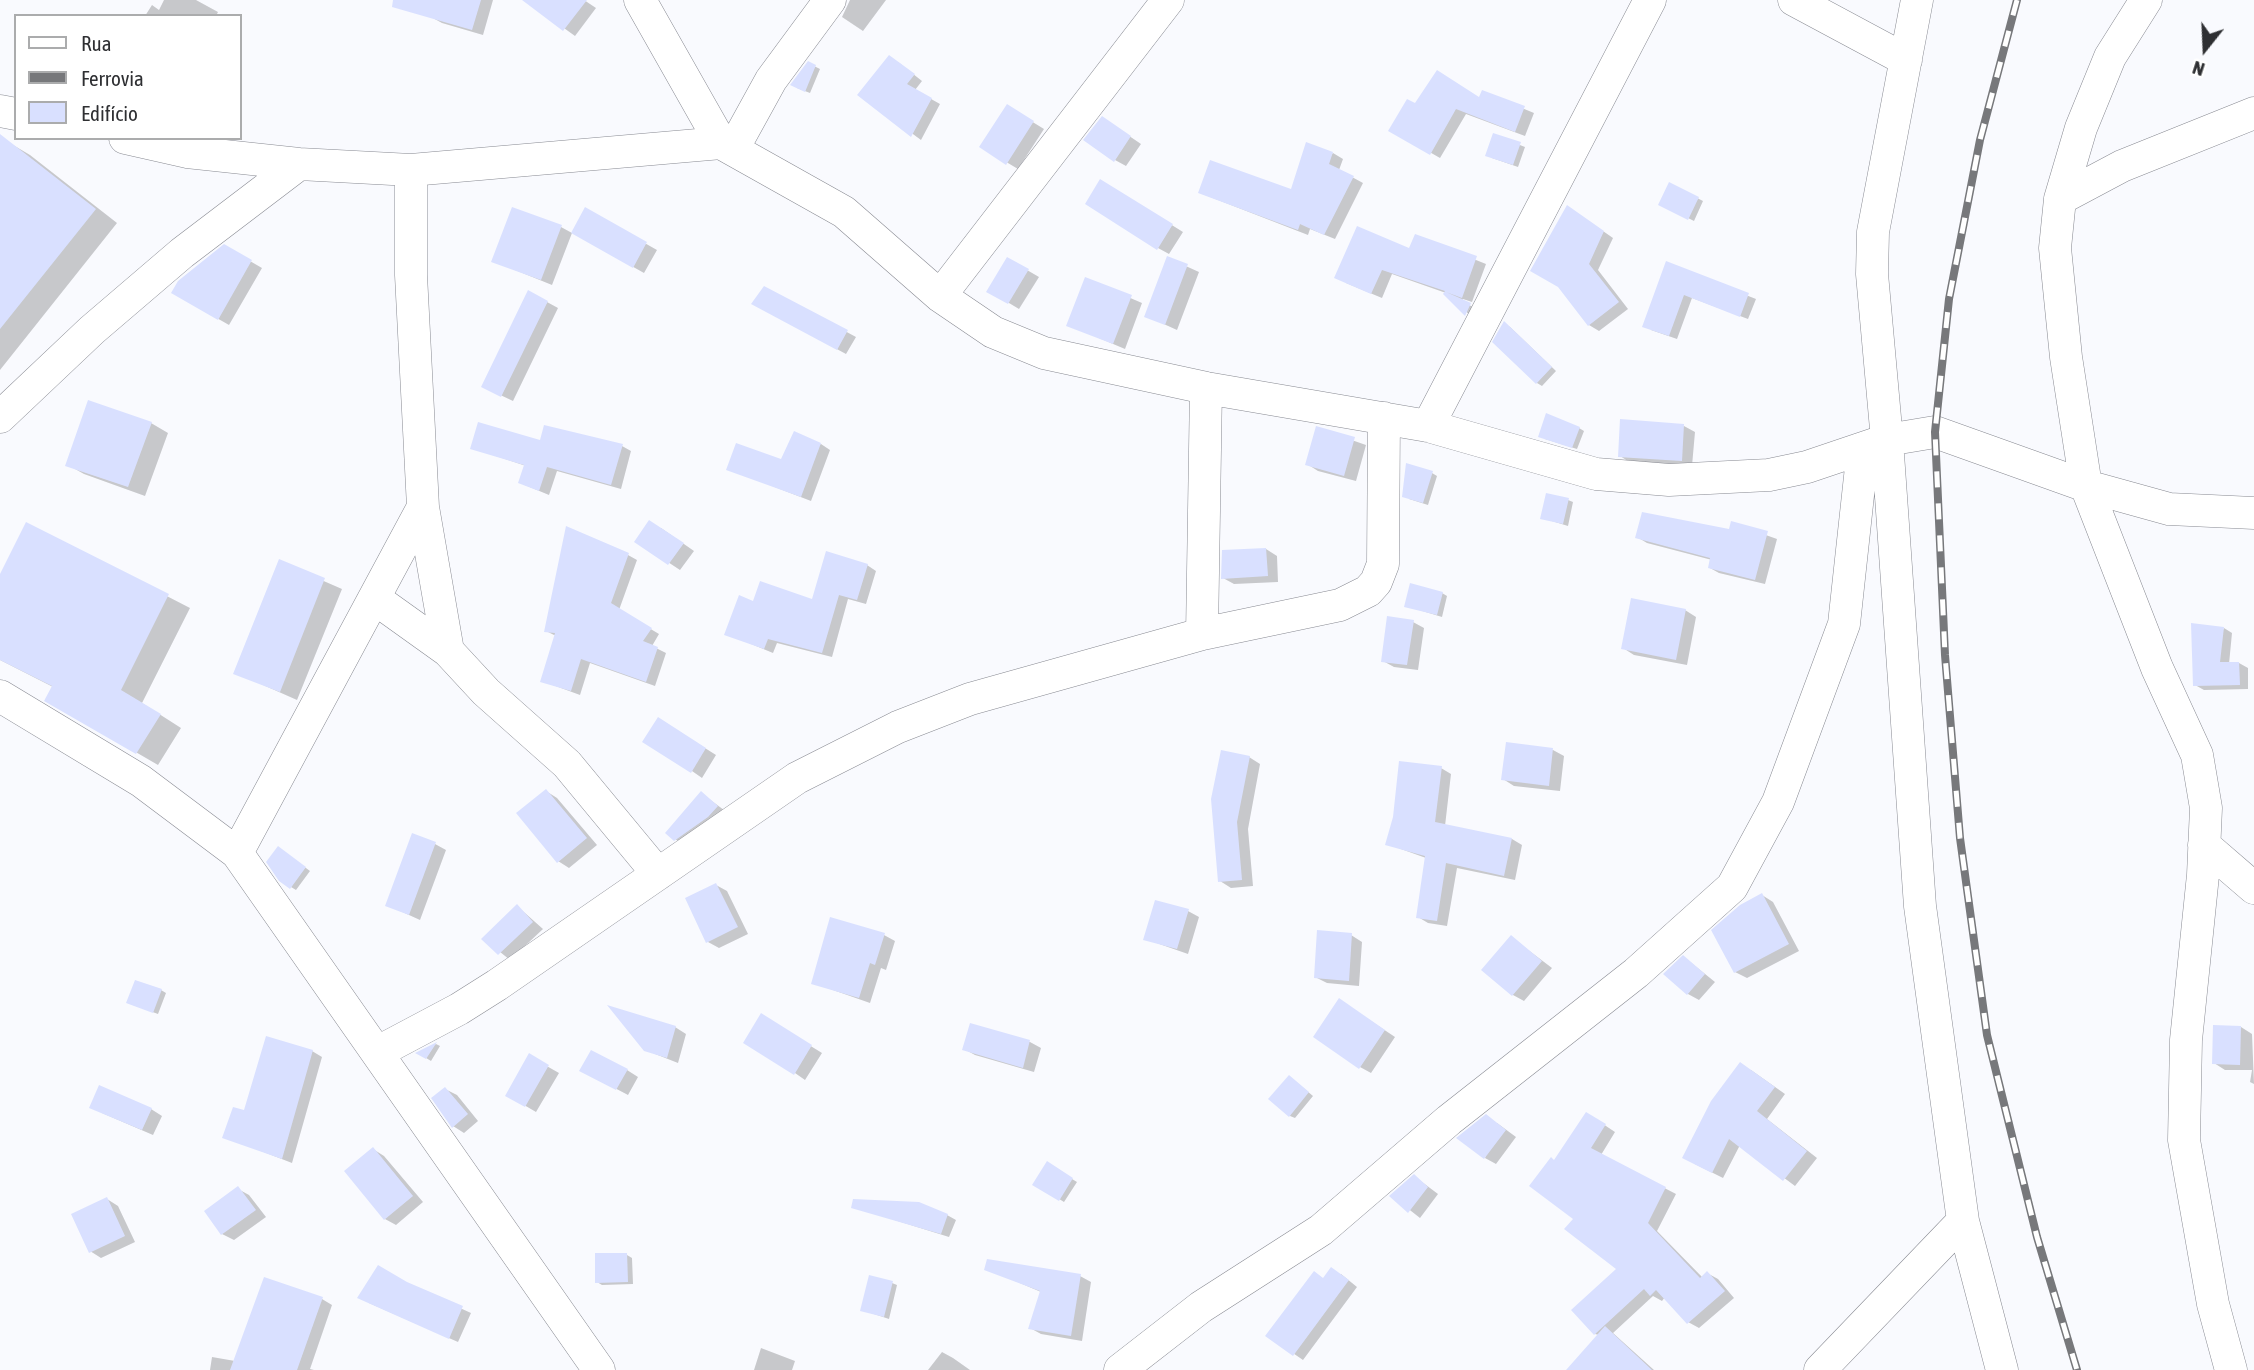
<!DOCTYPE html>
<html>
<head>
<meta charset="utf-8">
<style>
  body { margin:0 }
  #map { position:relative; width:2254px; height:1370px; overflow:hidden; background:#f9fafe; font-family:"Asap Condensed",sans-serif }
  canvas { display:block }
  .legend { position:absolute; left:14px; top:14px; width:228px; height:126px; box-sizing:border-box; background:#fff; border:2px solid #abacad; margin:0; padding:9px 12px; list-style:none; font-size:21px; color:#2e2f32 }
  .legend li { display:flex; align-items:center; gap:14px; height:35px }
  .legend b { width:35px; border:2px solid #abacad }
  .north { position:absolute; left:2170px; top:14px; width:70px; height:70px; -webkit-text-stroke:5px #fff; paint-order:stroke; rotate:198deg; font-size:19px; font-weight:700; line-height:28px; text-align:center; color:#2e2f32 }
  .north::after { content:''; display:block; margin:auto; width:24px; height:32px; background:#2e2f32; clip-path:polygon(50% 0,100% 100%,50% 72%,0 100%) }
</style>
</head>
<body>
<div id="map">
<canvas width="2254" height="1370"></canvas>
<ul class="legend">
<li><b style="height:9px;background:#fff"></b>Rua</li>
<li><b style="height:9px;background:#77787b"></b>Ferrovia</li>
<li><b style="height:19px;background:#d9e0ff"></b>Edifício</li>
</ul>
<div class="north">N</div>
</div>
<script>
const ctx = document.querySelector('canvas').getContext('2d');
ctx.lineJoin = 'round';
function fillPath(path, color) { ctx.fillStyle = color; ctx.fill(path, 'evenodd'); }
function strokePath(path, color, width, dash) { ctx.strokeStyle = color; ctx.lineWidth = width; ctx.lineCap = dash ? 'butt' : 'round'; ctx.setLineDash(dash || []); ctx.stroke(path); }
fillPath(new Path2D(`
  M164,0H196L218,12L216,16H145L152,5L159,10Z
  M436,0H493L483,35L442,23L431,17Z
  M525,0H584L596,8L575,36Z
  M850,0H886L863,31L842,17Z
  M898,62L922,81L915,90L940,104L921,140L860,95Z
  M808,63L820,69L810,93L797,88Z
  M1483,92L1534,113L1525,136L1466,114L1440,158L1391,130L1416,106L1480,99Z
  M1018,113L1044,129L1018,169L981,147Z
  M1113,125L1141,144L1126,166L1115,160Z
  M1494,135L1525,147L1518,167L1492,158Z
  M8,142L30,155L117,223L0,370V151Z
  M1333,153L1343,159L1339,170L1363,183L1335,239L1310,229L1308,235L1200,193L1292,192Z
  M1101,181L1183,232L1169,254L1158,248Z
  M1670,184L1703,201L1694,221L1660,204Z
  M586,210L657,250L644,273L573,233Z
  M1577,213L1613,238L1598,270L1628,309L1599,331L1589,325Z
  M561,227L572,233L552,285L493,261Z
  M1416,236L1486,264L1472,302L1463,299L1462,301L1480,311L1475,320L1446,293L1392,274L1382,298L1346,283L1410,250Z
  M224,246L262,268L229,325L173,293Z
  M1168,258L1199,272L1177,330L1146,316Z
  M1008,259L1039,277L1019,309L989,291Z
  M1667,264L1756,299L1748,319L1692,298L1677,339L1651,330Z
  M1086,279L1142,303L1125,349L1068,325Z
  M765,288L856,337L846,354L753,304Z
  M547,302L558,308L513,401L494,392Z
  M1509,326L1556,371L1542,386L1537,383Z
  M151,423L168,433L145,496L84,474L68,465Z
  M1684,426L1695,432L1692,466L1631,463L1620,456Z
  M1317,428L1366,445L1356,481L1318,471L1307,464Z
  M1579,428L1584,431L1577,449L1545,439Z
  M541,442L622,446L631,451L621,489L557,471L549,495L520,483L526,466L472,448Z
  M821,444L830,450L811,501L728,469L782,461Z
  M1432,473L1437,476L1428,505L1409,499Z
  M1568,500L1573,502L1568,526L1542,518Z
  M1732,523L1777,539L1765,584L1719,573L1710,568L1712,560L1647,543L1637,537L1730,531Z
  M27,524L190,608L142,703L181,728L158,765L46,700L53,687L0,660V578Z
  M661,528L694,551L680,570L636,541Z
  M1266,549L1277,556L1278,582L1234,584L1223,578Z
  M628,555L637,560L619,610L659,634L652,646L666,653L655,686L590,663L580,695L542,681L556,636L546,631Z
  M280,562L342,589L297,700L236,673Z
  M867,565L876,571L866,604L848,599L832,657L777,643L773,653L727,634L754,603L813,601Z
  M1442,593L1447,596L1442,617L1406,606Z
  M1685,610L1696,617L1687,665L1634,655L1623,648Z
  M1413,622L1424,628L1418,670L1394,667L1383,661Z
  M2224,628L2232,633L2229,664L2239,663L2248,668V689L2204,690L2195,685Z
  M670,726L716,755L702,778L692,771Z
  M1507,744L1553,750L1564,756L1560,791L1514,786L1503,779Z
  M1249,757L1260,764L1248,829L1253,886L1231,888L1220,881Z
  M1441,768L1451,774L1445,826L1512,839L1522,845L1515,880L1457,868L1447,926L1428,923L1418,917L1426,858L1387,844Z
  M546,791L557,798L597,845L569,868L558,861Z
  M701,793L728,813L686,846L675,839Z
  M435,844L446,850L420,920L387,905Z
  M283,851L310,871L296,890L291,887Z
  M716,885L727,891L748,934L719,948L708,942Z
  M1762,895L1773,902L1799,951L1747,978L1735,972Z
  M517,906L543,929L510,960L484,939Z
  M1188,911L1199,917L1188,954L1145,939Z
  M884,935L895,941L886,970L881,968L870,1003L813,983Z
  M1351,935L1362,942L1359,986L1327,983L1315,977Z
  M1511,937L1552,968L1524,1001L1513,995Z
  M1684,957L1715,982L1699,1000L1688,994Z
  M161,990L166,993L158,1014L133,1005Z
  M1350,1007L1395,1037L1371,1073L1360,1067Z
  M762,1016L822,1053L805,1080L795,1073Z
  M971,1025L1030,1042L1041,1048L1034,1072L975,1055L964,1049Z
  M675,1027L686,1034L678,1063L645,1050Z
  M2241,1027L2252,1034L2254,1084L2250,1082L2252,1070H2225L2214,1063Z
  M436,1044L440,1046L431,1061L418,1053Z
  M312,1051L322,1057L292,1163L225,1137L245,1113Z
  M529,1056L559,1073L536,1112L507,1095Z
  M627,1070L638,1077L628,1095L592,1076Z
  M1751,1070L1785,1094L1767,1119L1817,1158L1795,1186L1740,1145L1723,1178L1695,1164Z
  M1294,1080L1313,1096L1295,1118L1290,1116Z
  M445,1089L457,1095L478,1121L464,1133L453,1126Z
  M151,1109L162,1116L153,1135L102,1113Z
  M1597,1120L1615,1132L1601,1155L1676,1194L1657,1231L1703,1278L1707,1273L1718,1279L1734,1298L1699,1328L1688,1322L1665,1297L1662,1301L1653,1296L1613,1333L1654,1370H1569L1599,1335L1595,1334L1619,1269L1575,1218L1555,1162Z
  M1497,1123L1516,1137L1496,1164L1485,1158Z
  M373,1149L384,1156L423,1202L396,1225L385,1219Z
  M1047,1164L1077,1182L1064,1202L1035,1184Z
  M1414,1176L1438,1194L1420,1218L1392,1196Z
  M238,1189L249,1195L266,1217L234,1240L222,1234Z
  M107,1199L118,1206L135,1242L101,1258L90,1251Z
  M853,1207L947,1215L956,1220L949,1237Z
  M627,1255L632,1258L633,1284L602,1285L597,1282Z
  M987,1269L1080,1276L1091,1282L1082,1341L1041,1334L1030,1328L1041,1292Z
  M1315,1273L1324,1279L1341,1274L1357,1287L1303,1360L1268,1336Z
  M892,1283L897,1285L889,1319L862,1310Z
  M407,1284L471,1313L458,1342L369,1303Z
  M322,1299L332,1305L310,1369L314,1370H210L212,1357L235,1361Z
  M761,1348L795,1361L792,1370H754Z
  M942,1352L953,1358L970,1370H928Z`), '#0003');
fillPath(new Path2D(`
  M393,0H481L472,30L392,7Z
  M522,0H587L563,31Z
  M889,55L915,74L907,84L932,98L911,137L857,95Z
  M808,61L816,65L805,92L790,85Z
  M1437,70L1479,97L1482,90L1525,106L1515,132L1456,109L1430,155L1388,131L1407,99L1415,103Z
  M1007,104L1034,121L1006,165L979,147Z
  M1102,116L1131,136L1114,162L1083,140Z
  M1493,133L1521,142L1513,165L1485,156Z
  M0,134L96,209L0,329Z
  M1306,142L1333,152L1329,164L1354,176L1324,235L1300,224L1298,230L1198,193L1210,160L1291,189Z
  M1100,179L1173,224L1157,250L1085,204Z
  M1669,182L1699,197L1688,220L1658,205Z
  M1567,205L1604,231L1589,264L1619,302L1588,326L1558,287L1530,271Z
  M512,207L562,225L541,280L491,262Z
  M585,207L647,242L633,268L571,233Z
  M1357,226L1409,248L1415,234L1477,256L1462,298L1446,292L1471,303L1465,316L1443,294L1445,291L1382,270L1371,294L1334,278Z
  M224,244L252,260L218,320L171,293L178,281Z
  M1167,256L1188,264L1165,325L1144,317Z
  M1007,257L1029,269L1008,304L986,292Z
  M1666,261L1749,293L1740,317L1684,295L1669,336L1642,327Z
  M1085,277L1132,295L1113,344L1066,326Z
  M764,286L848,330L837,350L751,304Z
  M528,290L548,301L501,397L481,387Z
  M1504,321L1552,367L1536,384L1492,342Z
  M88,400L152,422L128,487L65,466Z
  M1546,413L1580,427L1572,448L1538,437Z
  M1620,419L1684,424L1682,461L1618,457Z
  M478,422L540,440L544,425L623,444L611,485L547,467L539,491L518,483L524,465L470,449Z
  M1316,426L1355,437L1344,476L1305,465Z
  M794,431L821,443L801,497L726,470L736,443L781,459Z
  M1406,463L1433,471L1423,503L1402,497Z
  M1546,493L1569,498L1563,524L1540,519Z
  M1642,512L1729,529L1731,521L1768,531L1755,580L1708,568L1710,558L1635,538Z
  M649,520L684,543L668,565L634,542Z
  M26,522L169,594L121,690L161,714L136,754L44,701L52,686L0,660V574Z
  M566,526L629,553L611,603L652,628L643,641L658,647L646,682L581,659L571,691L540,682L555,633L544,632Z
  M1266,548L1268,576L1221,579L1222,550Z
  M826,551L868,564L857,600L839,595L822,653L768,639L764,649L724,635L739,595L753,601L760,581L812,599Z
  M279,559L325,578L280,692L233,674Z
  M1410,583L1443,592L1437,615L1404,607Z
  M1631,598L1686,609L1676,660L1621,649Z
  M1387,616L1414,620L1407,665L1381,662Z
  M2191,623L2224,627L2220,662H2239L2240,685L2193,686Z
  M658,717L706,748L691,773L642,742Z
  M1506,742L1553,748L1549,786L1501,780Z
  M1221,750L1250,756L1237,822L1242,880L1218,882L1211,799Z
  M1399,761L1442,766L1435,822L1512,838L1504,876L1446,863L1437,921L1416,918L1425,856L1385,845L1393,817Z
  M546,789L587,838L557,863L516,813Z
  M701,791L718,806L708,817L674,841L665,833Z
  M412,833L436,842L409,915L385,906Z
  M278,846L306,867L290,889L279,881L266,862Z
  M716,883L738,927L706,943L685,898Z
  M1762,893L1789,944L1734,973L1711,930L1740,905Z
  M1155,900L1189,909L1177,949L1143,940Z
  M517,904L533,922L498,955L481,939Z
  M830,917L885,933L875,965L870,963L859,998L811,984Z
  M1317,930L1352,933L1349,981L1314,978Z
  M1511,935L1542,961L1512,996L1481,970Z
  M1683,955L1705,974L1687,995L1663,974Z
  M135,980L162,989L153,1013L126,1003Z
  M1339,998L1385,1030L1359,1069L1313,1037Z
  M607,1005L676,1026L667,1058L644,1051Z
  M761,1013L812,1045L794,1075L743,1043Z
  M970,1023L1030,1040L1023,1068L962,1050Z
  M2213,1025L2241,1026L2240,1065L2212,1064Z
  M266,1036L313,1050L282,1159L222,1138L233,1107L244,1110Z
  M437,1042L426,1059L415,1053Z
  M591,1050L628,1069L616,1090L579,1071Z
  M529,1053L549,1065L525,1107L505,1096Z
  M1740,1062L1775,1087L1757,1111L1807,1151L1783,1181L1729,1139L1712,1173L1682,1158L1711,1101Z
  M1289,1075L1309,1092L1289,1117L1268,1099Z
  M99,1085L152,1108L142,1130L89,1108Z
  M445,1087L468,1114L452,1128L431,1098Z
  M1586,1112L1606,1124L1591,1148L1666,1187L1648,1223L1700,1278L1707,1271L1725,1291L1687,1324L1656,1290L1650,1296L1644,1289L1594,1335L1571,1310L1616,1269L1564,1229L1573,1219L1529,1186L1551,1157L1554,1160Z
  M1486,1114L1506,1130L1484,1159L1456,1138Z
  M373,1147L413,1196L384,1220L344,1171Z
  M1047,1161L1073,1178L1059,1201L1032,1185Z
  M1414,1174L1428,1187L1408,1213L1389,1196Z
  M238,1186L256,1210L221,1235L204,1211Z
  M107,1197L125,1236L89,1253L71,1214Z
  M853,1199L919,1202L948,1214L941,1234L851,1208Z
  M595,1253H627L628,1282L595,1283Z
  M987,1259L1081,1274L1071,1336L1028,1329L1040,1291L984,1270Z
  M378,1265L407,1282L463,1306L449,1339L357,1298Z
  M1331,1267L1349,1280L1293,1356L1265,1336L1314,1271L1323,1278Z
  M869,1275L893,1281L884,1317L860,1311Z
  M264,1277L323,1297L297,1370H230Z
  M1605,1326L1652,1370H1566Z`), '#d9e0ff');
const street = new Path2D(`
  M640,0L721,143
  M1794,0L1906,60
  M1917,0L1873,232L1872,274L1887,440L1920,906L1963,1221L2002,1370
  M2146,0L2110,57L2081,128L2060,199L2055,248L2066,357L2086,486L2157,668L2197,755L2206,808L2203,875L2186,1040L2184,1140L2213,1304L2231,1370
  M0,111L16,114
  M125,138L187,152L299,164L411,170L721,143L844,212L940,296L993,332L1044,353L1206,388L1428,426L1596,474L1669,480L1769,475L1807,467L1887,440L1935,432L2086,486L2169,509L2254,513
  M733,149L771,80L830,0
  M411,170V275L423,507L448,651L486,692L567,764L658,874
  M2060,199L2122,166L2254,113
  M940,296L1168,0
  M0,417L92,330L182,253L299,164
  M1428,426L1650,0
  M374,598L448,651
  M1202,634L1206,388
  M0,696L141,781L237,853L599,1370
  M2204,845L2254,888
  M237,853L423,507
  M378,1052L459,1009L497,985L797,778L898,727L970,699L1202,634L1340,605L1368,591L1376,582L1383,564L1384,418
  M1120,1370L1201,1307L1321,1230L1449,1120L1636,973L1732,887L1778,802L1844,624L1863,449
  M1820,1370L1963,1221`);
strokePath(street, '#888a92', 33);
strokePath(street, '#fff', 32);
const rail = new Path2D(`
  M2017,0L1980,140L1949,299L1935,432L1945,655L1960,838L1987,1035L2037,1237L2077,1370`);
strokePath(rail, '#77787b', 8);
strokePath(rail, '#fff', 5, [16]);
</script>
</body>
</html>
